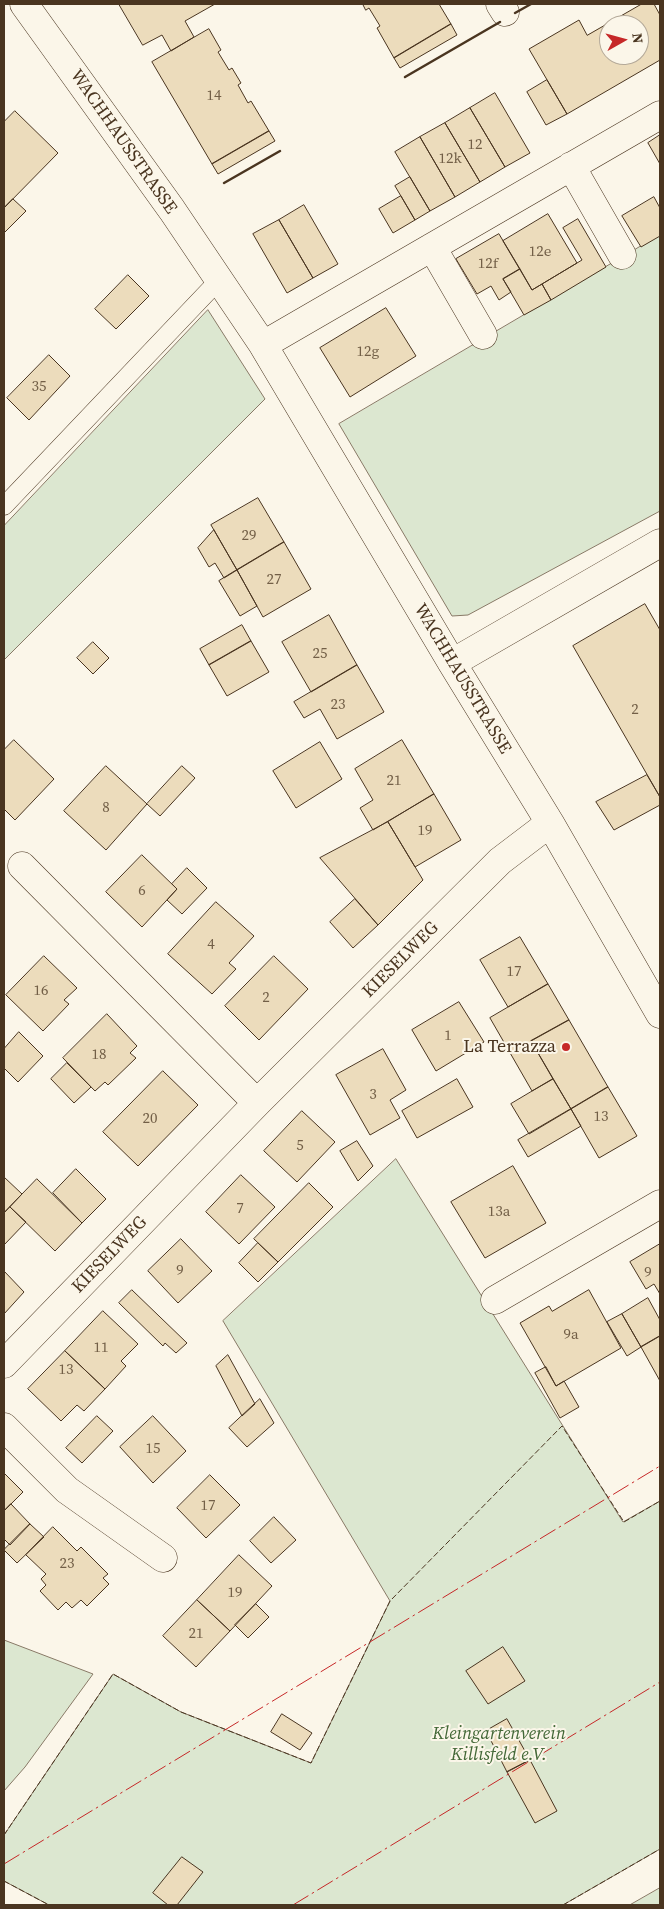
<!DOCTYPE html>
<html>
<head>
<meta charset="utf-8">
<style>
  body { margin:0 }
  #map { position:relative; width:664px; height:1909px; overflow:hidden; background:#fbf6e9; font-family:"Source Serif 4",serif }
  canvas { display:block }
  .frame { position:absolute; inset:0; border:5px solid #4a3520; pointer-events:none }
  .north { position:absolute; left:599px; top:15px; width:50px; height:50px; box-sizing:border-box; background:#fbf6e9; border:1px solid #b4a999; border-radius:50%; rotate:83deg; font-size:14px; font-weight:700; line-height:20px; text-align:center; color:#4a3520 }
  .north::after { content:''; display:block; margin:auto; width:18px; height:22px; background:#c62828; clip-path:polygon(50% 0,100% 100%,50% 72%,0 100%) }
</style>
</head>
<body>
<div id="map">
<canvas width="664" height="1909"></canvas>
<div class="frame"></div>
<div class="north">N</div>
</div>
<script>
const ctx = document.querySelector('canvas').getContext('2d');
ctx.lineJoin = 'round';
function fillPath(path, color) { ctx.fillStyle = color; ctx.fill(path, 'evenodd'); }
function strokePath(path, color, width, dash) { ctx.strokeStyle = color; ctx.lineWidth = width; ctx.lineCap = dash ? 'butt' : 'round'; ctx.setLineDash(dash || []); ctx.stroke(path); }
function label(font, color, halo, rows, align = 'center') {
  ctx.font = font + ' "Source Serif 4",serif'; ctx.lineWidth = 4; ctx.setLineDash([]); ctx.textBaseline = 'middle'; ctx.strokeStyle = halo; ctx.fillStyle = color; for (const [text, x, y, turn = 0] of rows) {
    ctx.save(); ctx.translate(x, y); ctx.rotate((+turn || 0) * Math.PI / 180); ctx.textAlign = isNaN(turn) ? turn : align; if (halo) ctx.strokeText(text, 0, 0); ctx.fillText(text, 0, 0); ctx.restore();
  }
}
const green = new Path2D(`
  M660,235V511L468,615L452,616L339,424Z
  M208,310L265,399L4,660V526Z
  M396,1159L623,1522L660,1501V1849L563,1905H49L4,1881V1835L113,1674L181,1712L311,1763L390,1601L223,1321Z
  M4,1640L93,1674L25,1767L4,1791Z
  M660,1888V1905H630Z`);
fillPath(green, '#dce7d0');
strokePath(green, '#887966', 1);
const building = new Path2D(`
  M119,4H215L185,21L194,37L171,51L162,35L143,45Z
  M363,4H439L451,24L394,58L377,28L380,26L369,8L366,10Z
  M642,4H654L660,15V60L567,114L529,49L579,20L587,35ZM609,25H639V55H609Z
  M451,24L457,35L400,68L394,58Z
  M209,29L221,50L218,52L229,70L232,68L241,83L238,85L248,103L251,101L269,131L212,164L152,62Z
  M547,80L567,114L546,125L527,92Z
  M495,93L530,153L505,167L470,108Z
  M470,108L505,167L480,182L445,123Z
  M15,111L58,153L4,208V122Z
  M445,123L480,182L455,197L420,137Z
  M269,131L275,141L218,174L212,164Z
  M660,135V164L648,143Z
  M420,137L455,197L430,211L395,152Z
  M410,177L430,211L415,220L395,186Z
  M401,196L415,220L393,233L379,209Z
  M654,197L660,208V236L641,247L622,216Z
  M13,199L26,211L4,233V208Z
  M304,205L338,264L313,278L279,220Z
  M548,214L577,263L532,290L503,241Z
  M578,219L606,267L551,300L542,284L582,260L563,228Z
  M279,220L313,278L287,293L253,234Z
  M499,234L520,269L503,279L511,292L499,300L491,286L477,294L456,259Z
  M520,269L532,290L542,284L551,300L524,315L503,279Z
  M128,275L149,296L116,329L95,309Z
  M386,308L416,356L350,397L320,348Z
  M49,355L70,376L29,420L7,398Z
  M258,498L284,542L237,570L211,525Z
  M214,530L237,570L224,578L215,563L209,567L198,548Z
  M284,542L311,589L263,617L237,570Z
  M237,570L257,606L240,616L219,581Z
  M645,604L660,630V797L573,646Z
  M329,615L357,665L311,692L282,642Z
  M242,625L251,641L209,665L200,649Z
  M251,641L269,672L227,696L209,665Z
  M93,642L109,658L93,674L77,658Z
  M357,665L384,712L337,739L320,709L304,718L294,702Z
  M14,740L54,779L15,820L4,809V750Z
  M402,740L434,794L373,830L360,808L373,800L355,769Z
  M320,742L342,779L296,808L273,771Z
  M106,766L147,804L106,850L64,811Z
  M182,766L195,778L160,816L147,804Z
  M647,775L660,797V805L614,830L596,802Z
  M434,794L461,840L415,867L388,822Z
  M388,822L423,880L378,925L320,858Z
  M142,855L177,889L142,927L106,892Z
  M187,868L207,888L182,914L167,900L177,889L172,884Z
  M355,899L378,925L353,948L330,922Z
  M216,902L254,936L229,963L236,969L212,994L168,954Z
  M520,937L548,984L508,1007L480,960Z
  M44,956L77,988L64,1000L69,1004L43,1031L6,995Z
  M274,956L308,989L259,1040L225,1006Z
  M548,984L569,1020L531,1041L553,1079L532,1091L490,1018Z
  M459,1002L484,1042L436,1071L412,1030Z
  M107,1014L137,1046L130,1053L136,1058L108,1085L105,1082L95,1091L63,1058Z
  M569,1020L608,1087L571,1109L531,1041Z
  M19,1032L43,1056L18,1082L4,1068V1049Z
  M383,1049L406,1090L390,1100L400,1118L370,1135L336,1075Z
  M67,1063L91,1087L74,1103L51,1079Z
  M163,1071L198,1105L138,1166L103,1132Z
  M457,1079L473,1107L417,1138L402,1111Z
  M553,1079L571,1109L529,1134L511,1104Z
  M608,1087L637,1136L599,1158L571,1109Z
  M571,1109L581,1126L528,1157L518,1140Z
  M302,1111L335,1142L297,1182L264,1151Z
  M357,1141L373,1166L358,1181L340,1151Z
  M513,1166L546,1223L485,1258L451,1202Z
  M76,1169L106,1199L82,1223L53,1193Z
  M241,1175L275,1207L239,1244L206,1212Z
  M4,1177L22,1194L4,1213Z
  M37,1179L82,1223L55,1251L10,1207Z
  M309,1183L333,1207L278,1262L254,1239Z
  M10,1207L26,1222L4,1245V1213Z
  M181,1239L212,1271L178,1303L148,1271Z
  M258,1243L278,1262L258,1282L239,1263Z
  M660,1244V1294L654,1284L646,1289L630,1262Z
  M4,1271L24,1292L4,1314Z
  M132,1290L187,1343L176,1353L165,1343L163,1346L119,1303Z
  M589,1290L621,1348L556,1386L520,1323L549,1306L552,1311Z
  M648,1298L660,1320V1336L641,1347L622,1314Z
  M103,1311L138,1344L121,1361L126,1366L105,1389L65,1351Z
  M622,1314L641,1347L627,1356L607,1322Z
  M660,1336V1381L641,1347Z
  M65,1351L105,1389L84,1411L77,1405L61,1421L28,1389Z
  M228,1355L255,1404L242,1416L216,1366Z
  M546,1367L556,1386L564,1381L579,1407L560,1418L535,1373Z
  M260,1399L274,1423L247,1447L229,1428Z
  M97,1416L113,1431L82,1463L66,1448Z
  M153,1416L186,1451L153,1483L120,1447Z
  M4,1473L23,1492L4,1511Z
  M210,1475L240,1505L206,1538L177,1508Z
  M11,1504L30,1524L10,1545L4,1539V1511Z
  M274,1517L296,1540L271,1563L250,1541Z
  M30,1524L44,1537L17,1563L4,1550Z
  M53,1527L77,1551L81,1547L108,1574L103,1578L109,1584L87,1606L81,1600L72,1608L66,1602L58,1610L40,1591L46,1585L41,1579L46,1574L26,1555Z
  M239,1555L272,1586L230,1631L197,1600Z
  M197,1600L230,1631L196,1667L163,1636Z
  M256,1604L269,1617L248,1638L235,1625Z
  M503,1647L525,1681L488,1704L466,1671Z
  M282,1714L312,1733L300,1750L271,1732Z
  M507,1719L530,1760L507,1772L486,1731Z
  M530,1760L557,1811L535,1823L507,1772Z
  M182,1857L203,1872L177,1905H168L153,1893Z`);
fillPath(building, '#ecdcbc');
strokePath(building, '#4a3520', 1);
const service = new Path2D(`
  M4,506L218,281`);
const minor = new Path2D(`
  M24,4L172,210L263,345L452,663L550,823L660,1014
  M500,4L505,12
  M571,166L622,255
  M432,247L483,335
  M263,345L660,115
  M452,663L660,543
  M22,866L257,1103
  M495,1300L660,1204
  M4,1364L257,1103L500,861L550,823
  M4,1427L67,1490L163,1558`);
strokePath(service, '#4a3520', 19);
strokePath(minor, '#4a3520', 29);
strokePath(service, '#fbf6e9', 18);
strokePath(minor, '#fbf6e9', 28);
strokePath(new Path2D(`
  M4,1835L113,1674L181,1712L311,1763L390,1601L562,1426L624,1522L660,1501
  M4,1881L49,1905
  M563,1905L660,1849`), '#4a3520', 1, [6, 2.5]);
strokePath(new Path2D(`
  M515,13L531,4
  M405,77L500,22
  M224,183L280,151`), '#4a3520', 2.5);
strokePath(new Path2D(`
  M4,1864L660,1466
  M293,1905L660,1682`), '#c62828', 1, [18, 4, 2.5, 4]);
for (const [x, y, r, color] of [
  [566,1047,5,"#c62828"]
]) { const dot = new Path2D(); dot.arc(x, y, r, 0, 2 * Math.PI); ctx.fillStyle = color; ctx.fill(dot); strokePath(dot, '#fbf6e9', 2); }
label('15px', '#725f47', null, [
  ["14",214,96],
  ["12",475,145],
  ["12k",450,159],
  ["12e",540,252],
  ["12f",488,264],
  ["12g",368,352],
  ["35",39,387],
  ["29",249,536],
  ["27",274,580],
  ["25",320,654],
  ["23",338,705],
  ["2",635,710],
  ["21",394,781],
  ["8",106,808],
  ["19",425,831],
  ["6",142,891],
  ["4",211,945],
  ["17",514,972],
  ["16",41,991],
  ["2",266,998],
  ["1",448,1036],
  ["18",99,1055],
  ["3",373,1095],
  ["13",601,1117],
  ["20",150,1119],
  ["5",300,1146],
  ["7",240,1209],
  ["13a",499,1212],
  ["9",180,1271],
  ["9",648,1273],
  ["9a",571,1335],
  ["11",101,1348],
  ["13",66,1370],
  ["15",153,1449],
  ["17",208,1506],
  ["23",67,1564],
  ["19",235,1593],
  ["21",196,1634]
]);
label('18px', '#4a3520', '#fbf6e9', [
  ["WACHHAUSSTRASSE",123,142,55],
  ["WACHHAUSSTRASSE",462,679,59],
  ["KIESELWEG",401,960,-45],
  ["KIESELWEG",110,1255,-46]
]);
label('18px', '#4a3520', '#fbf6e9', [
  ["La Terrazza",556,1047]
], 'right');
label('italic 18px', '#436837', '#fbf6e9', [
  ["Kleingartenverein",499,1734],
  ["Killisfeld e.V.",499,1755]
]);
</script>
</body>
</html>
